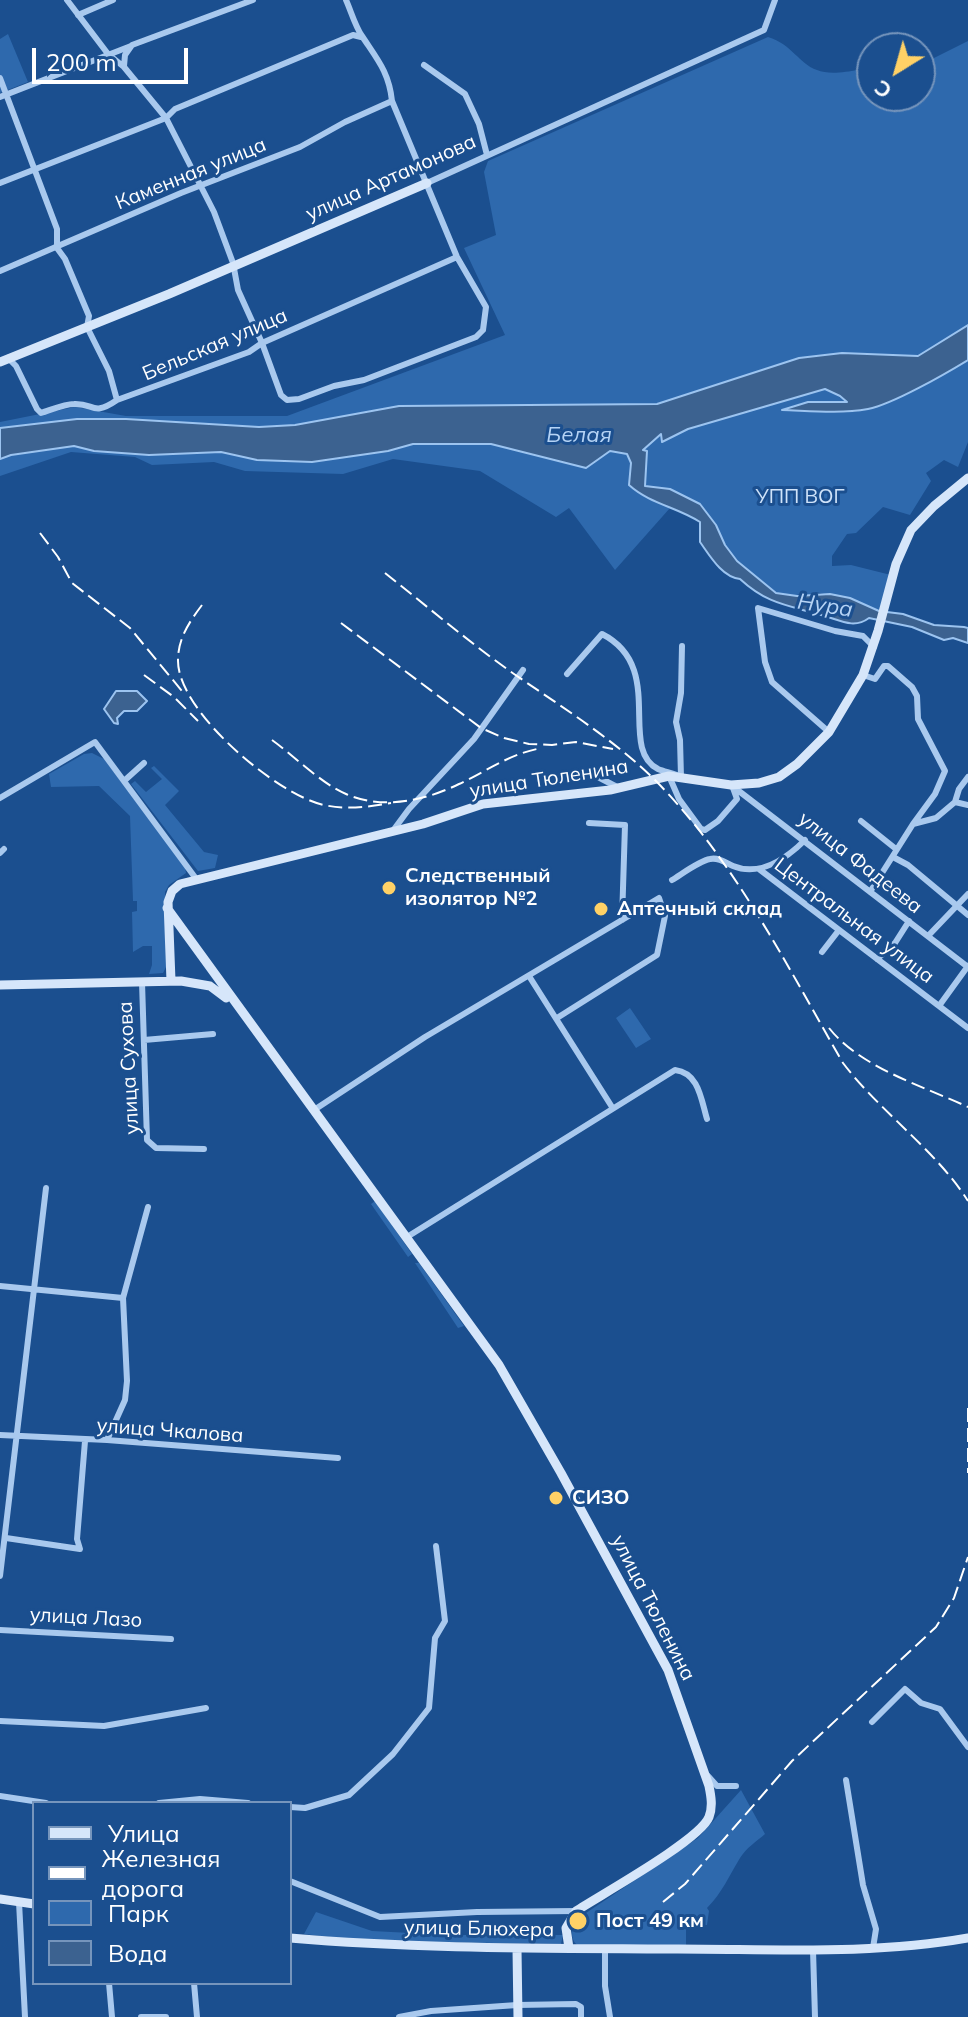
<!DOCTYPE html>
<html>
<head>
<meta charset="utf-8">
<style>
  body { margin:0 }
  #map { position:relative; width:968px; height:2017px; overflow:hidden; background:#1b4f8f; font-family:Mulish,sans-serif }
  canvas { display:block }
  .legend { position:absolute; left:32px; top:1801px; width:260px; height:184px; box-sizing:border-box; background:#1b4f8f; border:2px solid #7695bc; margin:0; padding:10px 14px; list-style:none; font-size:24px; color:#fff }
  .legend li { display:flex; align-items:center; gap:16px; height:40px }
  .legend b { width:40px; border:2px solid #7695bc }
  .north { position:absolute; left:856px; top:32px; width:80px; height:80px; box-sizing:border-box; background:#1b4f8f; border:2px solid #7695bc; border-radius:50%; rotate:217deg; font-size:22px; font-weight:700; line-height:32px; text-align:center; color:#fff }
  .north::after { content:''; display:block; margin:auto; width:28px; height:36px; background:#ffd166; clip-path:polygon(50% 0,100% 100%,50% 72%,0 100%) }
  .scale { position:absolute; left:32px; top:48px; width:156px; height:36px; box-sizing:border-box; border:4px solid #fff; border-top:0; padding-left:10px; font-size:24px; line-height:28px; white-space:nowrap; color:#fff; -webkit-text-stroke:6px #1b4f8f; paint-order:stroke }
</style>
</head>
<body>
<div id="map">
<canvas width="968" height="2017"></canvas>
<ul class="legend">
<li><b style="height:10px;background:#d6e6fa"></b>Улица</li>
<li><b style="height:10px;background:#fff"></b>Железная дорога</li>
<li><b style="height:22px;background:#2e69ad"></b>Парк</li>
<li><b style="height:22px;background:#3c6290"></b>Вода</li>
</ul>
<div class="north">С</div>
<div class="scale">200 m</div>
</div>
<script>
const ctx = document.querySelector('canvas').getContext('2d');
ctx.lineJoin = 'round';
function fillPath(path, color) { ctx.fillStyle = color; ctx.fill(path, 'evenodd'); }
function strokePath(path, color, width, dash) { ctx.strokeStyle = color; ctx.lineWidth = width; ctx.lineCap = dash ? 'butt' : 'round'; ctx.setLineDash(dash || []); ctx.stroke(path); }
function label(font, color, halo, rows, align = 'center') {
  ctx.font = font + ' Mulish,sans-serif'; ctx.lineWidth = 6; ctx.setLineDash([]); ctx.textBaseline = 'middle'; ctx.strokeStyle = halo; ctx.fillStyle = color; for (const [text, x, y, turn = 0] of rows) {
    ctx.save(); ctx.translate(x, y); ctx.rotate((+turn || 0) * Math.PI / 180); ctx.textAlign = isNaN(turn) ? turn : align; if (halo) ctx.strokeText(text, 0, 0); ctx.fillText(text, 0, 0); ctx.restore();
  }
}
fillPath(new Path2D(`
  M8,34L28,82L0,93V39Z
  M768,37C792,44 799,64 817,70C828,75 846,72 857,70L869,90L872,89V96H920V65L968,41V325L918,356L842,353L799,358L657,404L399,406L295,425L259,427L126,419H77L0,428V422L75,407L126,416H287L505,335L464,248L496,235L484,172L488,161Z
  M968,360V442L958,467L944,460L926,473L931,481L910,515L883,507L856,533L847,534L832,556V566L851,565L891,575L882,612L867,609L864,604L816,592L804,598L799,594L793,597L770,591L728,559L710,519L644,488L642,451L655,437L662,434V442L688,429L825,389L848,402H808L785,409C813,411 845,416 873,408C905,397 939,378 968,360Z
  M413,444H492L586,468L610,451L628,454L638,493L670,508L615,570L569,508L556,517L480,471L393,459L343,474L245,471L214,462L152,465L135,457L71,452L0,476V459L11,455L74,446L94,451L149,455L221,452L257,460L312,462L388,451Z
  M92,753L104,759L185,867L186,873L169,885L165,892L166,967L163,973L149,974L152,965V946H143L133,952L132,912L137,911V901H133L130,816L99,786L51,787L49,774L84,754Z
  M154,766L179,791L165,805L204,852L218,855L215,868L198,871L131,784L135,781L146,792L162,779L151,768Z
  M630,1008L651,1039L636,1048L616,1018Z
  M375,1201L412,1254L408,1257L371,1204Z
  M415,1263H419L464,1326L458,1328Z
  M741,1790L765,1834C757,1841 746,1848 740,1858C729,1876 722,1893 707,1908L709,1911L707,1925L686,1926V1945H577C569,1938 572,1927 577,1919L698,1838Z
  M316,1912L372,1931L449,1935H563L561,1944L365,1941L304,1934Z`), '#2e69ad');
const water = new Path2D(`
  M968,325V360C945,374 893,404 868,409C840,414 811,411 782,410L808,402H847L840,396L825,389L688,429L662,442L661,434L643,450L647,451L645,486L670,489L700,504L716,525L725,545L737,561L776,593L797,596L830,594L850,598L879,611L903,614L934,625L964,627L968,628V643L953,638L944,640L912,627L869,618C853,630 838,619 821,615C787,605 767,604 740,579C722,577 710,556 700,542V522C677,507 650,504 629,485L631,463L627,454L610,451L586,468L491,444H413L388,451L312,462L257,460L221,452L149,455L94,451L74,446L11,455L0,459V428L77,419H126L259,427L295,425L399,406L657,404L799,358L842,353L918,356Z
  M116,691H137L147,701L137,711H124L117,718L118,724L114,723L104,709Z`);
fillPath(water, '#3c6290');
strokePath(water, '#9cc4f0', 2);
strokePath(new Path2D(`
  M67,0L108,54L124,67L166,118L214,212L233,263L238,290L262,343L281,395L287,400L299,399L334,386L364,380L476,337L483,330L486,307L457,257L392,101C389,72 377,59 362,36C355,26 351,11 346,0
  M78,15L113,0
  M424,65L465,94L479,124L487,155
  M124,66L125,55L132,45L253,0
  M0,78L57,229V248L65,259L89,316L87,327L109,371L117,400
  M0,97L131,46
  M0,183L166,118L175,109L353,35L361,37
  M427,183L764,30L775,0
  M0,271L181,193L300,147L345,122L392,101
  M8,358L16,366L37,409L41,413C51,410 64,404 74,404C95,403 92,417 117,400L249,352L262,343L457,257
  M567,674L602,634C667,667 617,748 658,769C665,772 673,773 681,777L680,740L676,722L681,693L682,646
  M863,675L875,679L884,666H888L912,687L917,696L918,719L945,771L935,794L913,824
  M829,732L772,682L765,662L758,608L835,631L863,636L874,647
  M580,775L598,777L619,788
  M669,776L679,799L701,829L705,830L718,821L737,799L733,788
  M124,781L144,763
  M731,785L968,967
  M0,798L95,742L197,880
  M955,802L959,789L968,777
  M861,821L896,849
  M589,823L625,825L622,920
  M392,832L409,809L474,739L523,670
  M0,853L4,849
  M893,857L908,865L968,915
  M759,869L968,1028
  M672,880C682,874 699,861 710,859C719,857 726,863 733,866C760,877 787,858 805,840
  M870,892L913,824L936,818L955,802L968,805
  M928,936L968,894
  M822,952L839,930
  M877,959L895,943L909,921
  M529,976L612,1107
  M142,982L147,1140L156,1148L204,1149
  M939,1006L968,966
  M144,1040L213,1034
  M314,1110L425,1037L659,898L665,916L657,955L557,1018
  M407,1237L675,1070C699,1073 701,1099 707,1119
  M0,1286L123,1298
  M0,1435L107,1440L338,1458
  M107,1440L125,1400L127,1381L123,1298L148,1207
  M6,1538L80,1549L77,1539L85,1441
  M0,1576L46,1188
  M0,1630L171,1639
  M0,1721L104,1726L206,1708
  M872,1722L905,1689L921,1703L940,1709L968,1747
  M708,1776L717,1786H736
  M846,1780L863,1885L876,1929L873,1948
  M0,1796L46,1803
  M159,1803L200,1799L248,1803
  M290,1807L305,1808L349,1795L393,1754L429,1708L435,1638L445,1621L436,1546
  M290,1881L380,1917L477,1912L576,1911
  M19,1902L25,2017
  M605,1948V1986L610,2017
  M813,1950L815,2017
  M109,1983L112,2017
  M194,1983L197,2017
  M141,2017H166
  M399,2017L431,2011L517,2005L576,2004L581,2007V2017`), '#a9c9ee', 6);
strokePath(new Path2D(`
  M0,362L169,294L427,183
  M167,908L499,1365L561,1473L668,1670L709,1786C711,1796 713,1807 709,1817C700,1840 602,1894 576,1911L566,1928L569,1948
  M171,981L168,902L172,891L180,884L423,824L483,804L610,790L669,776L731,785L759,783L779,777L797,764L829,732L863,675L878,631L896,564L911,530L934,506L968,478
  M0,985L181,981L210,986L226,998
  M0,1899L34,1904
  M290,1938C419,1949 548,1948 678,1949C775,1949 872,1955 968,1938
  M517,1949L518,2017`), '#d6e6fa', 9);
strokePath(new Path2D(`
  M40,533L58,557L72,583L130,628L182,691
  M385,573C428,607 470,643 514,674C562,707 613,739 655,780C735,861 787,966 843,1063C880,1112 936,1150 968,1201
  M202,605C190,621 178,638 178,660C177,711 277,795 324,805C347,810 368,807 391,803
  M341,623L481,728L504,738L529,744L552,745L576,742L613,749
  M144,675L174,697L198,721
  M272,740C294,756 322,784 346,794C383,810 424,801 459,784C485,772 508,755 537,749
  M829,1028C861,1068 923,1086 968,1107
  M968,1408V1473
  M663,1902L685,1884L792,1761L936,1627L954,1598L968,1557`), '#fff', 2, [14, 6]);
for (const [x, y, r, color] of [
  [389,888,8,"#ffd166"],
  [601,909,8,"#ffd166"],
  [556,1498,8,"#ffd166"],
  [578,1921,10,"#ffd166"]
]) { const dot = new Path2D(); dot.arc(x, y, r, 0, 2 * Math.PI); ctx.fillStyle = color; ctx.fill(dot); strokePath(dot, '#1b4f8f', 3); }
label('20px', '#fff', '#1b4f8f', [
  ["Каменная улица",191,174,-22],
  ["улица Артамонова",391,178,-24],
  ["Бельская улица",215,345,-23],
  ["улица Тюленина",549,779,-9],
  ["улица Фадеева",860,863,38],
  ["Центральная улица",854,921,37],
  ["улица Сухова",129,1068,-93],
  ["улица Чкалова",170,1431,4],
  ["улица Тюленина",653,1608,63],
  ["улица Лазо",86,1618,3],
  ["улица Блюхера",479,1929,1]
]);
label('20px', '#cfe3fa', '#1b4f8f', [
  ["УПП ВОГ",800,497]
]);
label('bold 20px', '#fff', '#1b4f8f', [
  ["Следственный",405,876],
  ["изолятор №2",405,899],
  ["Аптечный склад",617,909],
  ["СИЗО",572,1498],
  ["Пост 49 км",596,1921]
], 'left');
label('italic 22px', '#b5d3f5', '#1b4f8f', [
  ["Белая",579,435],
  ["Нура",825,606,9]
]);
</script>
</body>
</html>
